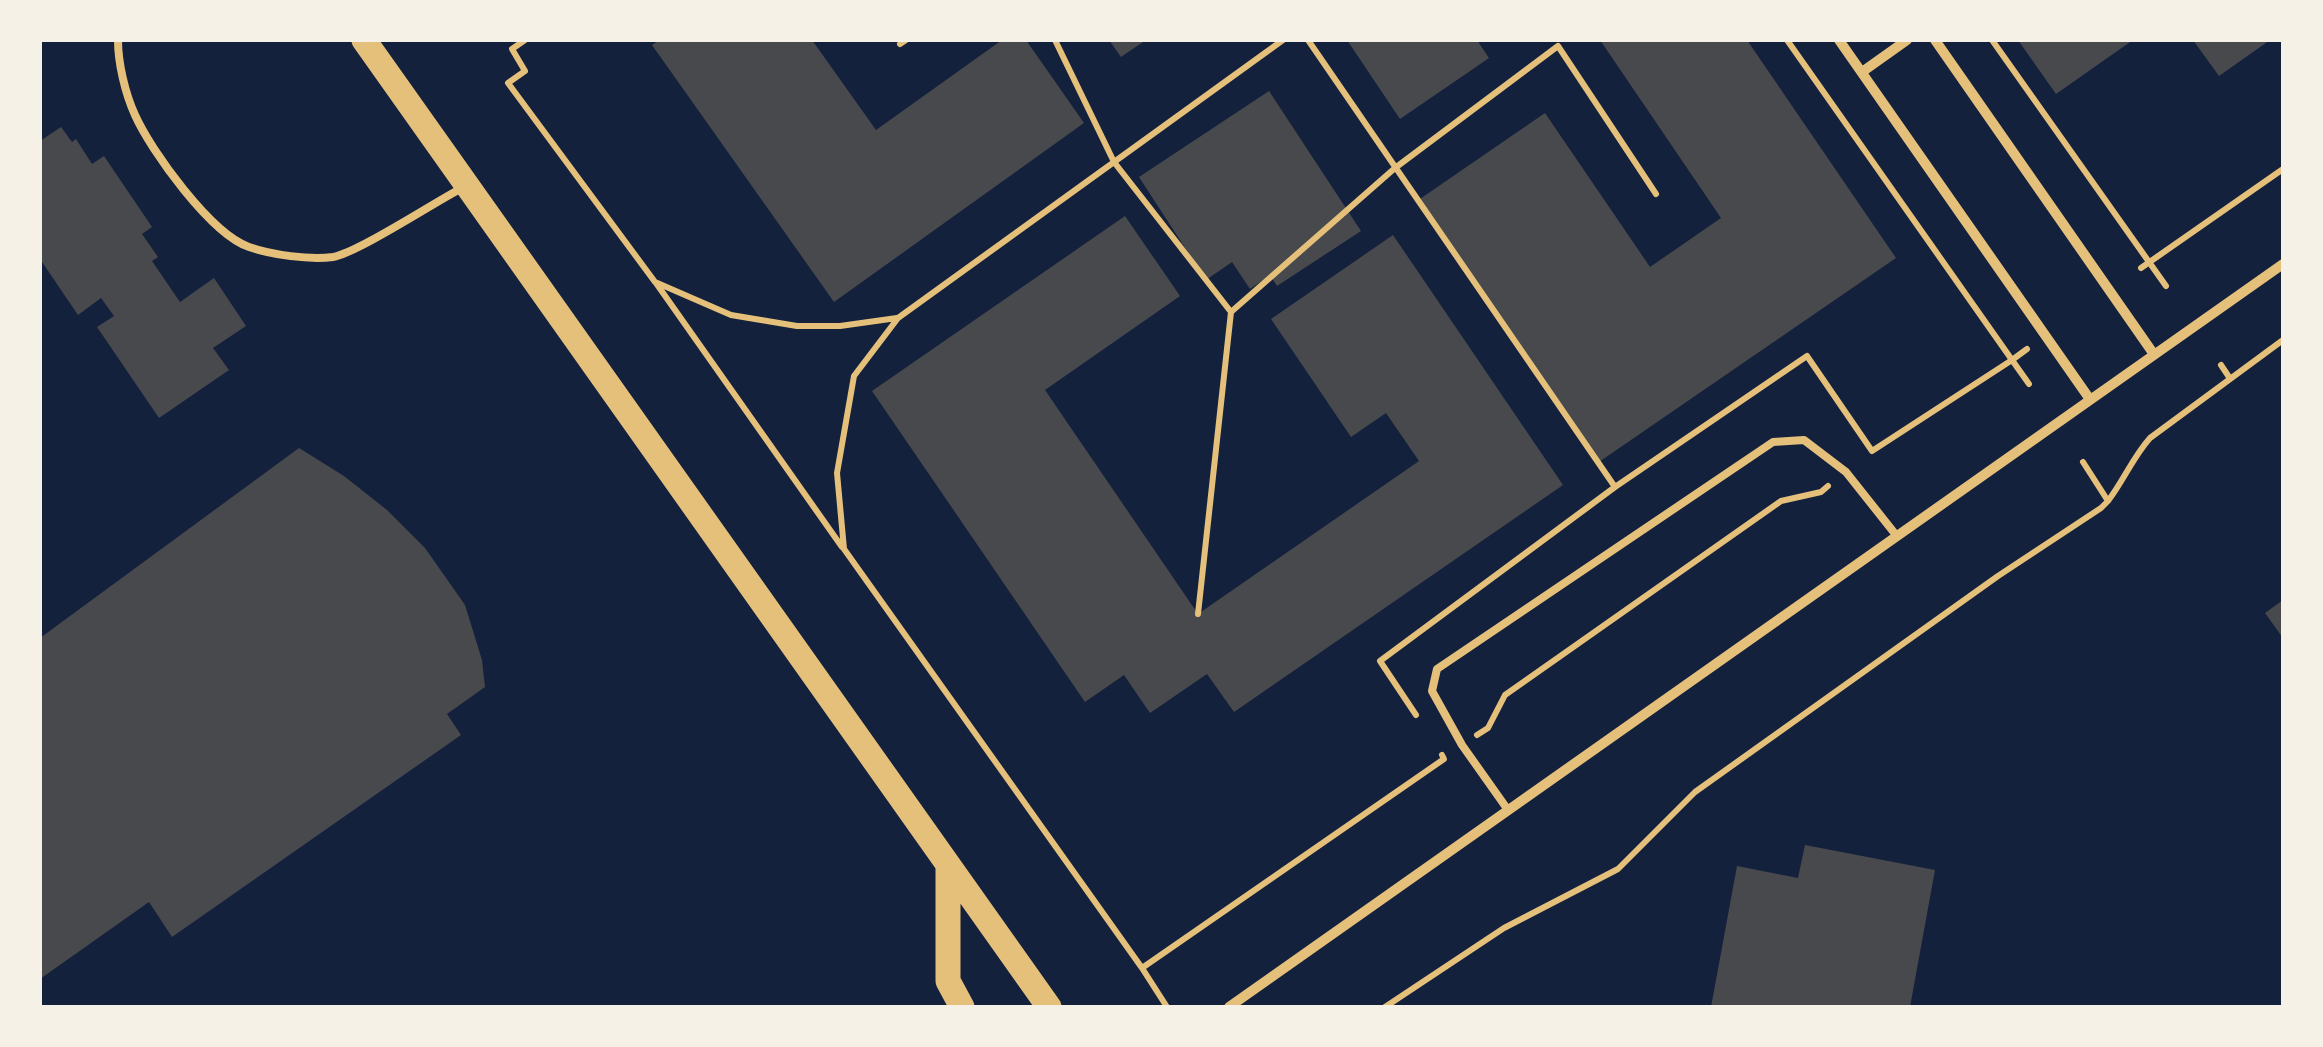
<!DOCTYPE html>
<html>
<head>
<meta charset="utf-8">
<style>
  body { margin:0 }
  #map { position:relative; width:2323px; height:1047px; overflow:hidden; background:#14213d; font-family:Helvetica,sans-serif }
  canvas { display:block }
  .frame { position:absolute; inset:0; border:42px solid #f6f1e7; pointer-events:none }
</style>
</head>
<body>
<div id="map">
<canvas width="2323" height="1047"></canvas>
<div class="frame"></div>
</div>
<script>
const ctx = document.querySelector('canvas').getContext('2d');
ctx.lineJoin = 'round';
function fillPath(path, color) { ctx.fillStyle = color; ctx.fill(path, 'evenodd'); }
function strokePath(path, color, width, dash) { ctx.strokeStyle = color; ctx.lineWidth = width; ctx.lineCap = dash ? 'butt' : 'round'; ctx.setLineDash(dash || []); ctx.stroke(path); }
fillPath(new Path2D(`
  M659,40H812L876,130L1002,40H1026L1084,123L834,302L652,45Z
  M1109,40H1146L1121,57Z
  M1347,40H1477L1489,58L1400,119Z
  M1600,40H1747L1896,258L1596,464L1417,201L1545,113L1650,267L1721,218Z
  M2018,40H2133L2056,94Z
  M2193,40H2270L2219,76Z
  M1269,91L1361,231L1277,286L1270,275L1250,289L1232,262L1206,280L1139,177Z
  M61,127L72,142L76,139L92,164L104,156L152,227L142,234L158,257L152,261L180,302L214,278L246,326L213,348L229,370L159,418L97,327L114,316L101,298L78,315L40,259V141Z
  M1125,216L1180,296L1045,390L1198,614L1419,461L1386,413L1351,437L1271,319L1393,235L1563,485L1234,712L1207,674L1150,713L1124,675L1085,702L872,391Z
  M299,448L344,476L387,510L425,548L465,605L482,660L485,687L447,714L461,735L172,937L149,902L40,979V638Z
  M2283,600V638L2265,613Z
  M1805,845L1935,870L1910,1007H1711L1737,866L1798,878Z`), '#48494c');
strokePath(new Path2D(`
  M525,40L512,49L525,71L508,83L655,282L731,315L797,326H840L897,318
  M1055,40L1114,162L1231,312
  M1283,40L898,318L854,376L837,473L844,549L1142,968L1444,759L1442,755
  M1308,40L1615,487L1380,661L1416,715
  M1992,40L2166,286
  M900,44L906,40
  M2141,268L2283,169
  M656,283L842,547
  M2027,349L2012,360L2029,384
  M2221,365L2229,377
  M1615,487L1807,356L1872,451L2012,360L1787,40
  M2108,501C2124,480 2133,457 2150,438L2283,340
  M1198,614L1231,312L1395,168L1558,46L1656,194
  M1477,735L1488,728L1505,695L1781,501L1821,492L1828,486
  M1142,968L1167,1007
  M1385,1007L1504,928L1618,869L1695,792L1998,576L2101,508L2108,501L2083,462`), '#e5c07b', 6);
strokePath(new Path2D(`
  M118,40C118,63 125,93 135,115C151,151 211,234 249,247C272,255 309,260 333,257C357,253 435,202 462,188
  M1508,810L1462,745L1432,691L1437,669L1773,442L1804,440L1846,472L1896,535`), '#e5c07b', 8);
strokePath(new Path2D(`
  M1839,40L2089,398
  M1935,40L2153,353
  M1862,72L1907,40
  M1229,1007L2283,264`), '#e5c07b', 10);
strokePath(new Path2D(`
  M364,40L1049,1007
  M948,866V981L962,1007`), '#e5c07b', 25);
</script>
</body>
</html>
